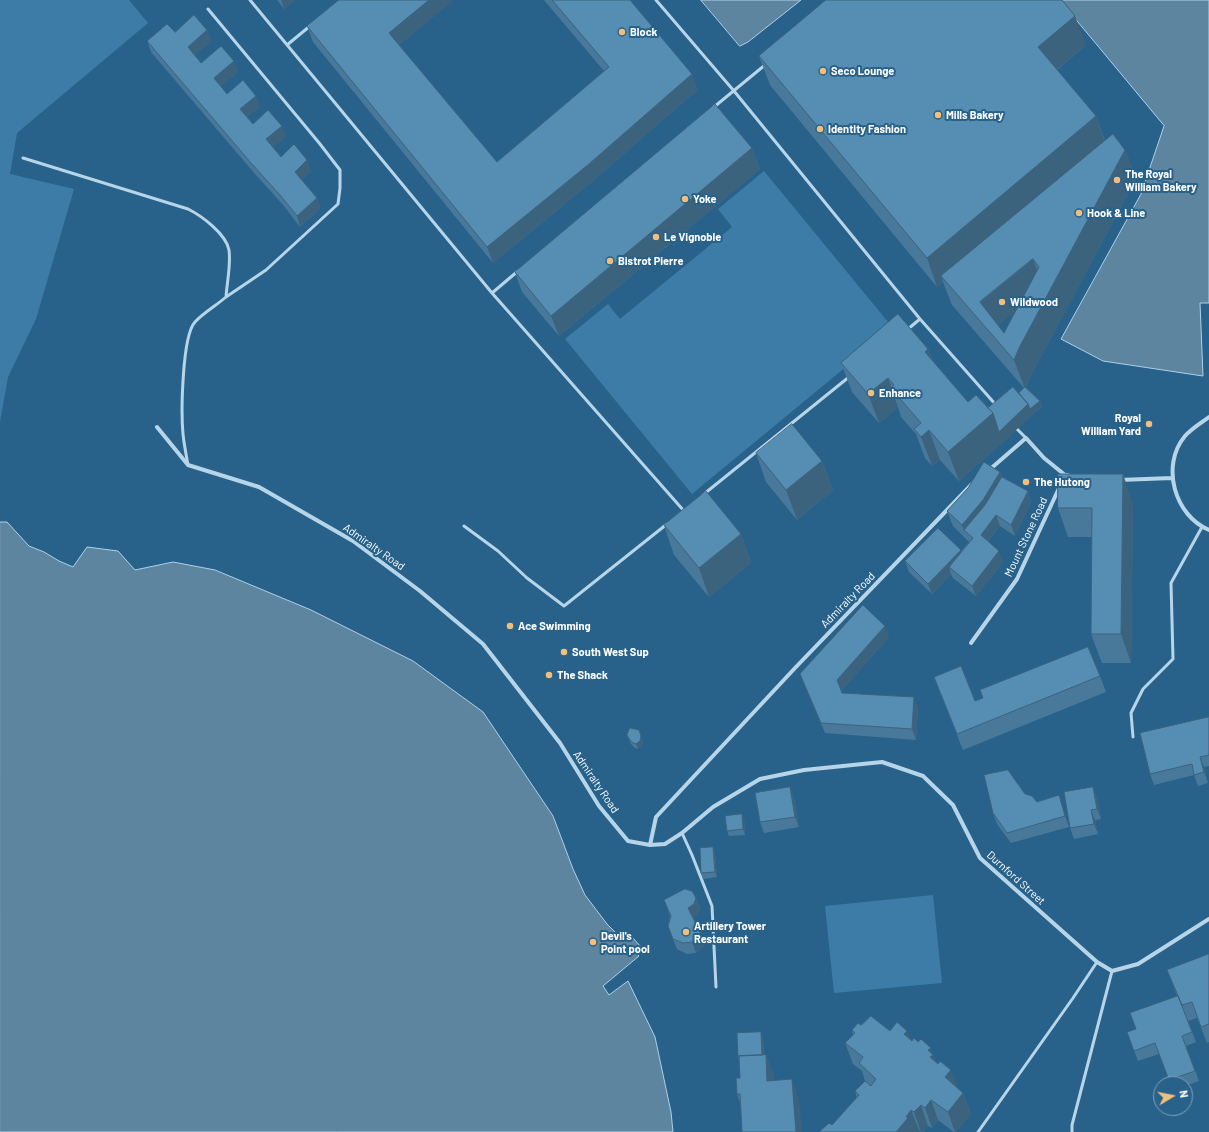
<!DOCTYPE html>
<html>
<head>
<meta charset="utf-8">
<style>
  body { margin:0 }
  #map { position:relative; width:1209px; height:1132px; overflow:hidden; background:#28628a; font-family:Barlow,sans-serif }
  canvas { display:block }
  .north { position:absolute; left:1153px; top:1076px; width:40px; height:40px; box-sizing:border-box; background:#28628a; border:1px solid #7ea1b9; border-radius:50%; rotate:80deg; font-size:11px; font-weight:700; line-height:16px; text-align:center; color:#fff }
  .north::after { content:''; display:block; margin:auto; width:14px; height:18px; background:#f1be7c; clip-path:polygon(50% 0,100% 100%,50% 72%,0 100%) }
</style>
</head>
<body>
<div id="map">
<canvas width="1209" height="1132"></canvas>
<div class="north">N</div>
</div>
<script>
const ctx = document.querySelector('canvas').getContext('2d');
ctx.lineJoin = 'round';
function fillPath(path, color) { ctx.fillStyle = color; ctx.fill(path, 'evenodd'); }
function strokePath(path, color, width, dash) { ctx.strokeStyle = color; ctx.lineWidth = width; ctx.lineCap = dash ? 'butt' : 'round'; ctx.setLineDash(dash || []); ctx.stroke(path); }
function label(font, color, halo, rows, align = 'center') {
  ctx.font = font + ' Barlow,sans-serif'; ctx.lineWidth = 4; ctx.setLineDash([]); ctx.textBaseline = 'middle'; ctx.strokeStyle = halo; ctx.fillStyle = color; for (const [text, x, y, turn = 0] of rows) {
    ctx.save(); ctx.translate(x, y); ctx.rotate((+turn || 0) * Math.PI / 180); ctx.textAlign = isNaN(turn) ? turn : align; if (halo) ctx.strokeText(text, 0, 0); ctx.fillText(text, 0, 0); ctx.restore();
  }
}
fillPath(new Path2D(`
  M0,0H129L148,23L17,133L10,174L74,189L36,319L8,377L0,422Z
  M764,171L893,328L692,494L565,339L608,304L620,319L732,227L718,209Z
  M933,895L942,983L834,993L825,906Z`), '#3d7ca7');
const water = new Path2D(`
  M701,0H801L748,42L740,46Z
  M1060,0H1209V303H1200L1203,376L1103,361L1061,339L1141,194L1164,126Z
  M0,522H7L29,546L44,552L59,561L73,567L87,547L118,551L135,570L173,562L215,570L311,610L413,661L483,712L553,816L573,869L585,895L607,924L618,935L632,937L641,947L636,953L639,956L603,986L609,995L628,981L655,1037L671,1112L673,1132H0Z`);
fillPath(water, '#5e85a0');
strokePath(water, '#abd1ea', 1);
strokePath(new Path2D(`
  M250,0L492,293L684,511
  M656,0L734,91L920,319L996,405
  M208,9L320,144L340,170V188L338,204L266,270L226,297
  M287,45L310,26
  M714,107L765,65
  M23,158L188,209C202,216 226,234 229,250C231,265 227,282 226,297C217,305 203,313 195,322C182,336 181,413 183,434C184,444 186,454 188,465
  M492,293L518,271
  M908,329L920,319
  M1017,429L1026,438
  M704,494L849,377
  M464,526L498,551L527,578L564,606L667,524
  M1133,737L1131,713L1143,689L1173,659L1171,583L1202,527
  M682,833L692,855L712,906L716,987
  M978,1132L1073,998L1097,962
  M1072,1132V1125L1112,971`), '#b6d5e9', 3);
strokePath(new Path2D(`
  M1209,417C1201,423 1191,429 1185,436C1160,466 1175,516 1209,530
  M157,427L188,465L259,487L353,541L420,591L483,644L560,743L599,806L628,841L650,845L665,844L682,833L713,807L760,779L804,770L882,762L923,776L953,805L980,858L1097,962L1112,971L1138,964L1209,919
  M988,471L1026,438L1044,458L1065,475H1068
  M1119,480L1172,478
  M971,643L1017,579L1060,486
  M650,845L656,817L795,668L972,484`), '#b6d5e9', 4);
fillPath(new Path2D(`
  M277,0H295L284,9Z
  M544,0H630L692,74L697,90L595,179L493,263L313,42L307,26L399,45L497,162L604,71Z
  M207,30L211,41L195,55L201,63L238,72L221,86L227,94L260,107L247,117L253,124L286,136L273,147L281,157L311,171L301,180L317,198L320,209L300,227L284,206L255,174L151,52L147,41L175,32Z
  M1086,45L1057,70L1096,116L1105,141L1125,150L1136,179L1030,377L1026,387L1040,401L1042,407L1032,415L1003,442L959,481L940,460L932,466L925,458L916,434L901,417L898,407L879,423L852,392L841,363L928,349L933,361L968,402L988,408L1019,393L1024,388L952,305L943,282L937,287L770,85L759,56ZM1015,311L1004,333L998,325Z
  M752,148L760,169L559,336L522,292L515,272Z
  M756,453L822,461L833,490L797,520L766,482Z
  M1000,472L1002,477L1028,491L1031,502L1015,536L1000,526L988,541L1003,562L976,596L953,578L951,574L932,594L909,572L905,561L961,551L969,542L953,526L947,511Z
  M1133,504L1131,663H1102L1091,634L1092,537H1068L1058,508Z
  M664,525L741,534L751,563L709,597L674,555Z
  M889,637L841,691L842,693L918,708L916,740L825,733L800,674Z
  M1100,676L1106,692L963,750L940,693L934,677L975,701Z
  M1209,717V766L1204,767L1208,783L1198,786L1194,775L1154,785L1150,774Z
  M627,735L643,741L642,746L638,749L635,748L631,744Z
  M790,787L794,798L799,827L764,833L760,822Z
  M1025,794L1037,802L1059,795L1069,827L1011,843L997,824L993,813Z
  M1097,797L1101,819L1095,820L1098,834L1074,839L1070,828Z
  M744,819L745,835L729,836L727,831Z
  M713,847L715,853L717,877L703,879L701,873Z
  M696,898L700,909L697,915L693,918L701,934L705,945L696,953L687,954L677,949L672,937L668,926L670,916L664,900Z
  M1209,954V1042L1207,1043L1197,1018L1188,1021L1196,1042L1186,1046L1199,1081L1185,1086V1084H1170L1159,1054L1138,1061L1127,1032L1136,1029L1177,996L1167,970Z
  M861,1025L890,1031H907L910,1039L935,1061L958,1088L963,1093L971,1114L956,1132H954L938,1120L932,1128L928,1126L923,1132H921L919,1130L832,1125L857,1098L855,1091L865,1081L862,1071L853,1064L845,1043L853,1035L852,1030Z
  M763,1038L764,1055H766L774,1076V1080L799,1100L741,1106L737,1094L740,1078L739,1061L738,1058Z`), '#49799a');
fillPath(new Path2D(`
  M281,0H295L284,9Z
  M429,0H454L395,49L389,33Z
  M1075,16L1086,45L1049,76L1038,47Z
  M207,30L211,41L192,58L188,47Z
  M234,61L238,72L218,89L214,78Z
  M692,74L697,90L595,179L493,263L487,247Z
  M256,96L260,107L244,120L240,109Z
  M1096,116L1106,146L941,276L943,282L937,287L927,258Z
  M282,126L286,136L270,150L266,139Z
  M752,148L760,169L559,336L551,316Z
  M1125,150L1136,179L1030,377L1025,389L1014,360L1019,348Z
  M307,160L311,171L298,183L295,172Z
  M317,198L320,209L300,227L297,216Z
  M1033,259L1044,288L990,332L980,302Z
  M928,349L939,378L925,352Z
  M888,378L898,407L879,423L868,394Z
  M1040,401L1042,407L1032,415L1003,442L959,481L948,452L993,413Z
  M929,430L940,460L932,466L921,437Z
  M822,461L833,490L797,520L786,490Z
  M1000,472L1006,488L964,530L962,525Z
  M1123,474L1133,504L1131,663L1121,634Z
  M1028,491L1031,502L1015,536L1011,525Z
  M996,515L1000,526L984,545L981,535Z
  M741,534L751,563L709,597L699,568Z
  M961,550L965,561L949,567L951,574L932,594L928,584Z
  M999,551L1003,562L976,596L972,586Z
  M885,626L889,637L841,691L837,680Z
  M914,697L918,708L916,740L912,729Z
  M641,736L643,741L642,746L638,749L636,744Z
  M1200,757L1204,767L1208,783L1204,772Z
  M790,787L794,798L799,827L795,817Z
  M1093,787L1097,797L1101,819L1097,809Z
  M1059,795L1063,806L1069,827L1065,816Z
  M1091,810L1095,820L1098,834L1094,824Z
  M742,814L744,819L745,835L743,829Z
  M713,847L715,853L717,877L715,872Z
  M696,898L700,909L697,915L692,919L688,908Z
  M701,934L705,945L696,953L692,942Z
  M907,1031L915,1052L904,1034Z
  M761,1032L763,1038L764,1063L762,1057Z
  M931,1048L938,1069V1077L928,1050Z
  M766,1055L774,1076L775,1101L767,1081Z
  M951,1070L959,1091L945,1077Z
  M792,1079L799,1100L802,1132H796Z
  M963,1093L971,1114L956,1132H955L948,1112Z
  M931,1100L938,1120L932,1128L925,1108Z
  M921,1105L928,1126L923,1132H921L914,1112Z
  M911,1110L919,1130L918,1132H896L906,1117Z`), '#3c637d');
const building = new Path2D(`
  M339,0H429L389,33L497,162L609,67L552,0H630L692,74L589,164L487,247L307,26Z
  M826,0H1062L1075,16L1038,47L1096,116L927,258L759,56Z
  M194,15L207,30L188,47L201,63L221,46L234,61L214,78L227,94L243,80L256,96L240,109L253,124L268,110L282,126L266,139L281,157L294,144L307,160L295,172L317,198L297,216L280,195L251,163L147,41L167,24L175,32Z
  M715,104L752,148L551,316L515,272Z
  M1113,134L1125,150L1019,348L1014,360L941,276ZM1033,259L1039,267L1004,333L980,302Z
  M898,314L928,349L925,352L968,402L976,395L993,413L948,452L929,430L921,437L914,429L921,423L891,388L894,385L888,378L868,394L841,363Z
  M1013,387L1028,404L999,432L993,413L988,408Z
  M1025,387L1040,401L1030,409L1028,404L1019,393Z
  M792,424L822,461L786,490L756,453Z
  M984,462L1000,472L983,500L962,525L947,511L968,488Z
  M1058,474H1123L1121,634H1091L1092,508H1058Z
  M1002,477L1028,491L1011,525L996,515L981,535L999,551L972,586L949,567L973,538L964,530L985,505Z
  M706,491L741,534L699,568L664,525Z
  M938,528L961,550L928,584L905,561Z
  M863,605L885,626L837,680L842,693L914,697L912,729L821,723L800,674Z
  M1088,647L1100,676L957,734L934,677L961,666L975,701L983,698L980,690Z
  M1209,717V755L1200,757L1204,772L1194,775L1192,764L1150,774L1140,733Z
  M630,728L639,730L641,736L640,741L636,744L633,743L629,739L627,735Z
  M1008,770L1025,794L1032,796L1037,802L1059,795L1065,816L1007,833L993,813L984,775Z
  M790,787L795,817L760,822L755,793Z
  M1093,787L1097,809L1091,810L1094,824L1070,828L1064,792Z
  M742,814L743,829L727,831L725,816Z
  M713,847L715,872L701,873L700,848Z
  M685,889L692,891L696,898L694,904L688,908L701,934L692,942L683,943L673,939L668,926L671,916L664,900Z
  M1209,954V1024L1201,1027L1192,1002L1182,1005L1167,970Z
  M1178,996L1192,1032L1182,1036L1195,1071L1169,1080L1155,1043L1134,1051L1127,1032L1136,1029L1130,1013Z
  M871,1016L890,1031L897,1022L907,1031L904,1034L912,1041L914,1038L918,1042L921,1039L931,1048L928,1050L933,1055L930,1057L938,1064L940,1061L951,1070L945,1077L963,1093L948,1112L931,1100L925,1108L921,1105L914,1112L911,1110L906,1117L908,1118L896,1132H819L829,1123L832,1125L859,1095L855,1091L865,1081L871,1086L876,1079L859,1063L863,1057L845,1043L855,1033L852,1030L858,1023L861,1025Z
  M761,1032L762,1055L739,1056V1058H738L737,1033Z
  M766,1055L767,1081L792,1079L796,1132H742L740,1094H737L736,1078H740L739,1056Z`);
fillPath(building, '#558db3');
strokePath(building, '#3c637d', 1);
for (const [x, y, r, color] of [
  [622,32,4,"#f1be7c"],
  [823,71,4,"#f1be7c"],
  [938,115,4,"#f1be7c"],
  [820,129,4,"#f1be7c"],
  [1117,180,4,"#f1be7c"],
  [685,199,4,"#f1be7c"],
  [1079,213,4,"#f1be7c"],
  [656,237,4,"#f1be7c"],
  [610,261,4,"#f1be7c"],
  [1002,302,4,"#f1be7c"],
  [871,393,4,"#f1be7c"],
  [1149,424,4,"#f1be7c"],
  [1026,482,4,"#f1be7c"],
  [510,626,4,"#f1be7c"],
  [564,652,4,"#f1be7c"],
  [549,675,4,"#f1be7c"],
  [686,932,4,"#f1be7c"],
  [593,942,4,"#f1be7c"]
]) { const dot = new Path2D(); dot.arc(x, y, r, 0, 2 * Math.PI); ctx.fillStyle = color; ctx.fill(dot); strokePath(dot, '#28628a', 1.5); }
label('bold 11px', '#fff', '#28628a', [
  ["Block",630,32],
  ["Seco Lounge",831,71],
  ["Mills Bakery",946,115],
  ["Identity Fashion",828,129],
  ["The Royal",1125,174],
  ["William Bakery",1125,187],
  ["Yoke",693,199],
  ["Hook & Line",1087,213],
  ["Le Vignoble",664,237],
  ["Bistrot Pierre",618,261],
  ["Wildwood",1010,302],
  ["Enhance",879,393],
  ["Royal",1141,418,"right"],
  ["William Yard",1141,431,"right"],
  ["The Hutong",1034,482],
  ["Ace Swimming",518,626],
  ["South West Sup",572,652],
  ["The Shack",557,675],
  ["Artillery Tower",694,926],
  ["Restaurant",694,939],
  ["Devil's",601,936],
  ["Point pool",601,949]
], 'left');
label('11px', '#fff', '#28628a', [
  ["Mount Stone Road",1026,537,-65],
  ["Admiralty Road",374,547,35],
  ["Admiralty Road",848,600,-46],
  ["Admiralty Road",596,782,56],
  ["Durnford Street",1016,878,42]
]);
</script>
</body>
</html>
